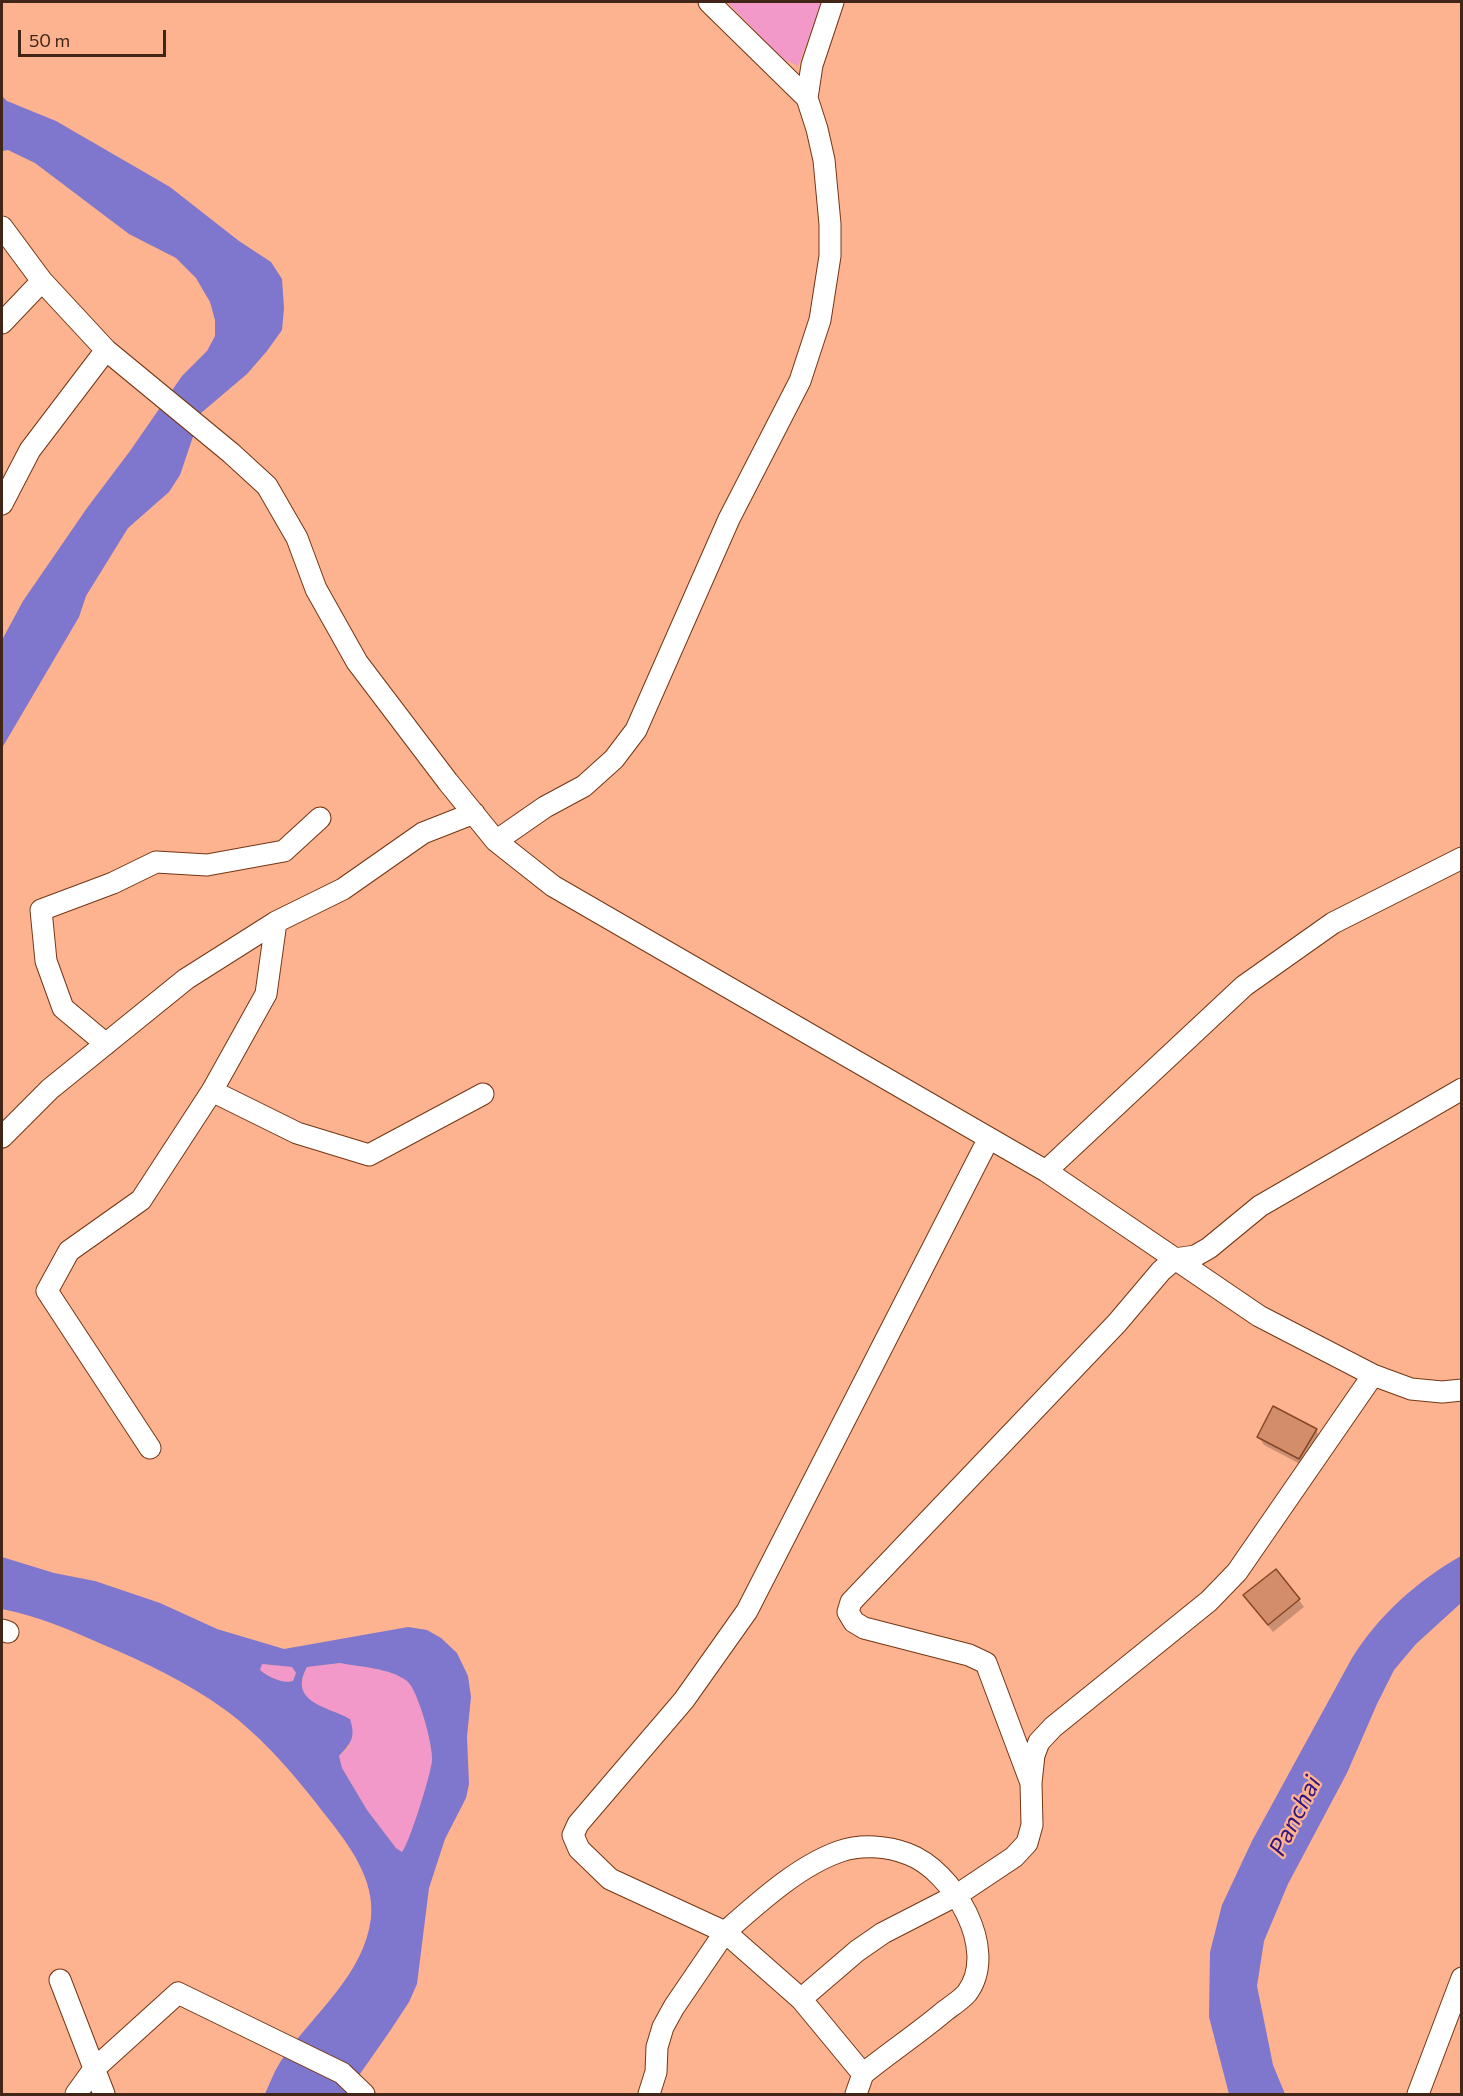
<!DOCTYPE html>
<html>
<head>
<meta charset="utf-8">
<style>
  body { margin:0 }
  #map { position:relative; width:1463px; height:2096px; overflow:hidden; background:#fdb390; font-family:Commissioner,sans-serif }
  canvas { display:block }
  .frame { position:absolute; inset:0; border:3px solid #412517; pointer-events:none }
  .scale { position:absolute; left:18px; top:30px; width:148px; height:27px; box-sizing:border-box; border:3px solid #412517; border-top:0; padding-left:8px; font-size:18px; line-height:21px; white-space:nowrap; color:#412517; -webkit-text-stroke:4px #fdb390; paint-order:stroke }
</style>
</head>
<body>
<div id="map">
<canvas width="1463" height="2096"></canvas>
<div class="frame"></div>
<div class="scale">50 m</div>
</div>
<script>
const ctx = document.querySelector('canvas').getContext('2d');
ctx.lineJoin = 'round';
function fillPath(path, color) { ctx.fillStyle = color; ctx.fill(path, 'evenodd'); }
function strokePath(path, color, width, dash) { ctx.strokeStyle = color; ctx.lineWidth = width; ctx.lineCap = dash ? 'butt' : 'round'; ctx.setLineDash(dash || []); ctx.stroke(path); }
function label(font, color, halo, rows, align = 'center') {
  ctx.font = font + ' Commissioner,sans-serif'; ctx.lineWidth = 4.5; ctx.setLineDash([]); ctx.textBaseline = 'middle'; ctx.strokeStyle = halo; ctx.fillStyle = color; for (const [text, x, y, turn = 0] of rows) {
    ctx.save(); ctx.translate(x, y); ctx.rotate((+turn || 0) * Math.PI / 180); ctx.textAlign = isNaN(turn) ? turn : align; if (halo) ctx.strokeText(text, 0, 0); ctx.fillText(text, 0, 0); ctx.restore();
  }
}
fillPath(new Path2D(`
  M727,2H823L798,66L783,59Z
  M340,1663C360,1667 390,1668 407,1681C418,1689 433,1746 432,1760C432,1772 409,1846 402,1852L396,1848L367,1810L342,1768L339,1756L349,1747L350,1719C330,1707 287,1703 307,1667Z
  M262,1664L292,1667L296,1673L293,1681C283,1684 268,1677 260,1670Z`), '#f299c9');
fillPath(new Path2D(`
  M2,96L7,101L56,121L170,187L239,241L271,262L282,279L284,308L282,330L267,351L247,374L201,413L180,475L169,492L128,528L86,596L79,617L2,748V640L23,601L87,508L130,451L182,376L207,351L215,336V320L210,302L196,278L176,258L129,234L35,163L8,150L2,151Z
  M1461,1556V1603L1416,1644L1394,1670L1377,1704L1347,1773L1288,1884L1264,1941L1257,1986L1273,2065L1285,2094H1229L1209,2017L1210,1952L1222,1905L1252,1841L1352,1658C1379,1615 1417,1581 1461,1556Z
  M2,1557L54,1573L95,1581L160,1603L217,1629L284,1649L408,1627L427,1630L441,1638L457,1653L468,1676L471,1697L467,1737L469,1784L466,1798L445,1839L429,1888L417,1984L409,2002L390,2031L346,2094H265C270,2083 275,2069 283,2058C314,2013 364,1975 371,1918C375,1879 349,1845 327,1817C297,1778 264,1738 224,1709C187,1682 146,1663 104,1645C70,1630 38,1616 2,1609ZM340,1663C360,1667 390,1668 407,1681C418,1690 433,1745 432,1760C432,1771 409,1845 402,1852L396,1848L367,1810L342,1768L339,1756C351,1743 356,1738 350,1719C330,1707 287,1703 307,1667ZM262,1664L292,1667L296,1673L293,1681C283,1684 268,1677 260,1670Z`), '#7f76ce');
fillPath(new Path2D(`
  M1316,1430L1320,1438L1304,1466L1264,1445L1259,1437Z
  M1245,1596L1299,1600L1304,1607L1273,1632Z`), '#0003');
const building = new Path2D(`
  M1273,1406L1317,1429L1299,1459L1257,1437Z
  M1276,1569L1300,1599L1268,1625L1243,1595Z`);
fillPath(building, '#d38d6b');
strokePath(building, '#874726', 1.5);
const minor = new Path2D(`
  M709,2L807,98
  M2,227L42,281L106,350L231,453L267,486L297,538L316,589L357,662L448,782L496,841L553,886L1046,1171L1259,1316L1373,1375L1411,1389L1442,1392L1462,1390
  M2,323L42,281
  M2,504L30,450L106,350
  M496,841L545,807L584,786L614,759L636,730L729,519L800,381L820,320L830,256V224L824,160L817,129L807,98L812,65L833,2
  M106,1044L63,1008L46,961L41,910L113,883L156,862L207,865L284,851L320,818
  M212,1091L297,1133L369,1155L483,1094
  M2,1137L50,1089L186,979L276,922L343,889L423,833L474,813
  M1046,1171L1244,986L1333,923L1462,858
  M150,1448L47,1291L69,1251L141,1200L212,1091L266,994L276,922
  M2,1630L8,1632
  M1031,1783L986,1663L969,1655L864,1628L854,1622L848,1612L851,1602L1117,1323L1161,1271L1175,1259L1195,1256L1209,1248L1260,1206L1462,1089
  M60,1980L104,2094
  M801,1999L857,1951L883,1933L957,1895L1014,1857L1027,1843L1032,1825L1031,1783L1034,1755L1039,1742L1053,1727L1209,1601L1237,1572L1373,1375
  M76,2094L94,2069L178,1993L342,2073L364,2094
  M649,2094L656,2072L657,2047L663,2027L674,2007L725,1932L610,1879L579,1849L573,1835L578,1824L684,1700L747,1611L989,1138
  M856,2094L863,2074C890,2052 919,2033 946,2010C953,2005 962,1999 967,1993C1000,1949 952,1870 908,1854C888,1846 861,1844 841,1851C799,1865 758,1903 725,1932L801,1999L863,2074
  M1418,2094L1462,1978`);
strokePath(minor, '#743613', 23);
strokePath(minor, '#fff', 21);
label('italic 24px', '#34147f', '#fdb390', [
  ["Panchai",1295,1816,-63]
]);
</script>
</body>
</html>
